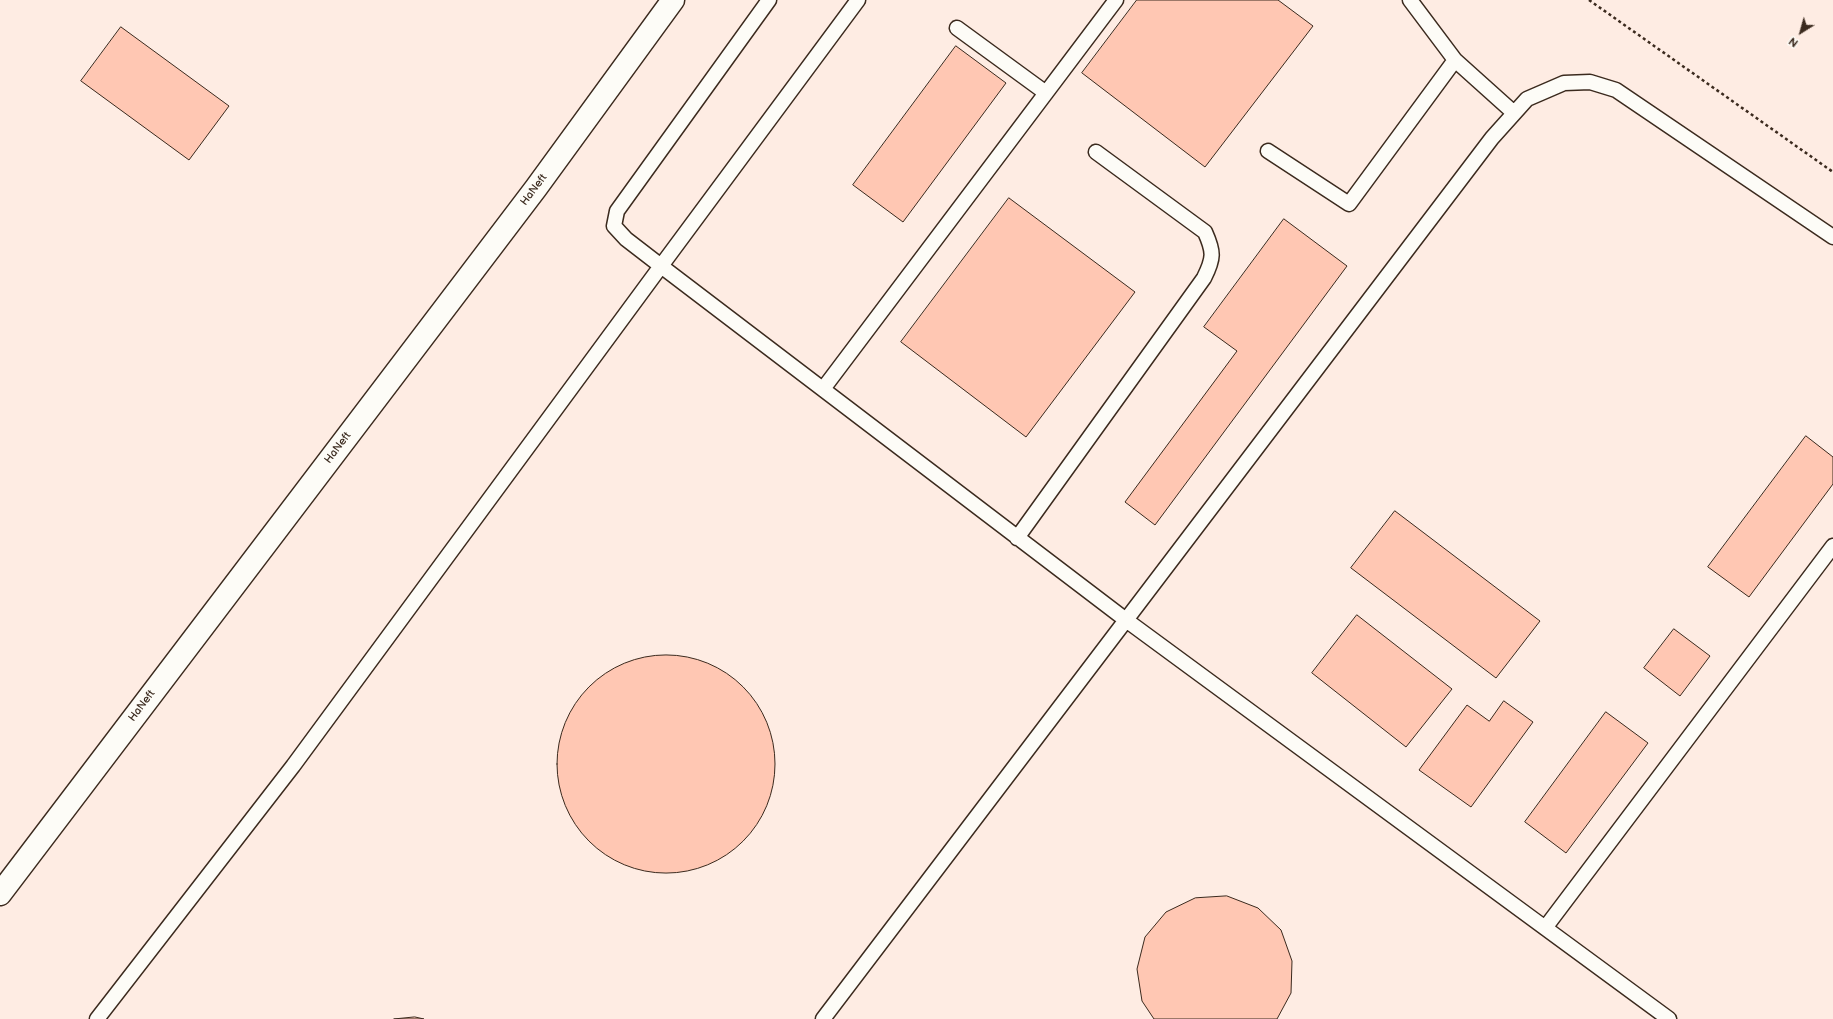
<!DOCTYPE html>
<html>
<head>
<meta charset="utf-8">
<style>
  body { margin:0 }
  #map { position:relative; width:1833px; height:1019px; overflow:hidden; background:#fdfcf7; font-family:"Balsamiq Sans",sans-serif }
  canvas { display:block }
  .north { position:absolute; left:1781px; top:12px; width:40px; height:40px; -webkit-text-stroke:3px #fdfcf7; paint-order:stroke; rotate:217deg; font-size:11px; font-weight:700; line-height:16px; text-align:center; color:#3b2a1e }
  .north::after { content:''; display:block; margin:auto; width:14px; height:18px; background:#3b2a1e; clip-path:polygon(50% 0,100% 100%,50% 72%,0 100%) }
</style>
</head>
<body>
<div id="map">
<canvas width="1833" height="1019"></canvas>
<div class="north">N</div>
</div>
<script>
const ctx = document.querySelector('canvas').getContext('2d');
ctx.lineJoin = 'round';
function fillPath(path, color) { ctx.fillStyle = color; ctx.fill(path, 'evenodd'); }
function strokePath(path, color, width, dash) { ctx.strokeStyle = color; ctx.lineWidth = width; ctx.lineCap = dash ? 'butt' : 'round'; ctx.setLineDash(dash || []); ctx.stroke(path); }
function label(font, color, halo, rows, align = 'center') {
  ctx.font = font + ' "Balsamiq Sans",sans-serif'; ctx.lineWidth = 3; ctx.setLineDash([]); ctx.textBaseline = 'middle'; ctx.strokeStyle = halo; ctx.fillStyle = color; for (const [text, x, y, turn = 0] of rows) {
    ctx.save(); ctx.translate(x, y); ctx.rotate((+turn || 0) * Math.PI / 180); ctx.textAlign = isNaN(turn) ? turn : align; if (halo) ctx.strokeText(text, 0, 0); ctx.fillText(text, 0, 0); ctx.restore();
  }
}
fillPath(new Path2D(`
  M0,0H1833V1019H0Z`), '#feece3');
const building = new Path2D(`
  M1137,0H1278L1313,26L1205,167L1082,73Z
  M121,27L229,106L189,160L81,81Z
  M956,46L1006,83L903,222L853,185Z
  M1009,198L1135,292L1026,437L901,342Z
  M1284,219L1347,266L1155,525L1125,502L1237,351L1204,327Z
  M1806,436L1833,457V484L1749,597L1708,567Z
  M1395,511L1540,621L1496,678L1351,568Z
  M1357,615L1452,689L1406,747L1312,673Z
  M1674,629L1710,656L1680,696L1644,668Z
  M557 764a109 109 0 1 1 218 0a109 109 0 1 1-218 0Z
  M1504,701L1533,722L1471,807L1419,770L1467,705L1489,721Z
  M1606,712L1648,743L1566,853L1525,822Z
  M1227,896L1258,908L1281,930L1292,961L1291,993L1277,1019H1154L1142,1001L1137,969L1145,937L1166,912L1195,898Z
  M415,1017L424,1019H394Z`);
fillPath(building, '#ffc7b3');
strokePath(building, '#3b2a1e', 1);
const lane = new Path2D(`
  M769,0L617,211L614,226L626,239L661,266L858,0
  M1410,0L1455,60L1514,113
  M957,28L1046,93
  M1268,151L1349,204L1455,60
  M823,389L1116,0
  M1017,538L1204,278C1214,258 1214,252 1205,232L1096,152
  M1545,928L1833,546
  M97,1019L293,766L661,266L1126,620L1492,138L1527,99L1564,83L1590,82L1616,90L1833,237
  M823,1019L1126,620L1669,1019`);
const street = new Path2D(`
  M0,894L536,188L673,0`);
strokePath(lane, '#3b2a1e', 17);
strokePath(street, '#3b2a1e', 25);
strokePath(new Path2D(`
  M1589,0L1833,172`), '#3b2a1e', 2.5, [3, 3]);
strokePath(lane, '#fdfcf7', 14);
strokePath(street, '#fdfcf7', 22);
label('11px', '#3b2a1e', '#fdfcf7', [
  ["HaNeft",534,190,-53],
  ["HaNeft",338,448,-53],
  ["HaNeft",142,706,-53]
]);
</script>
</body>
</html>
